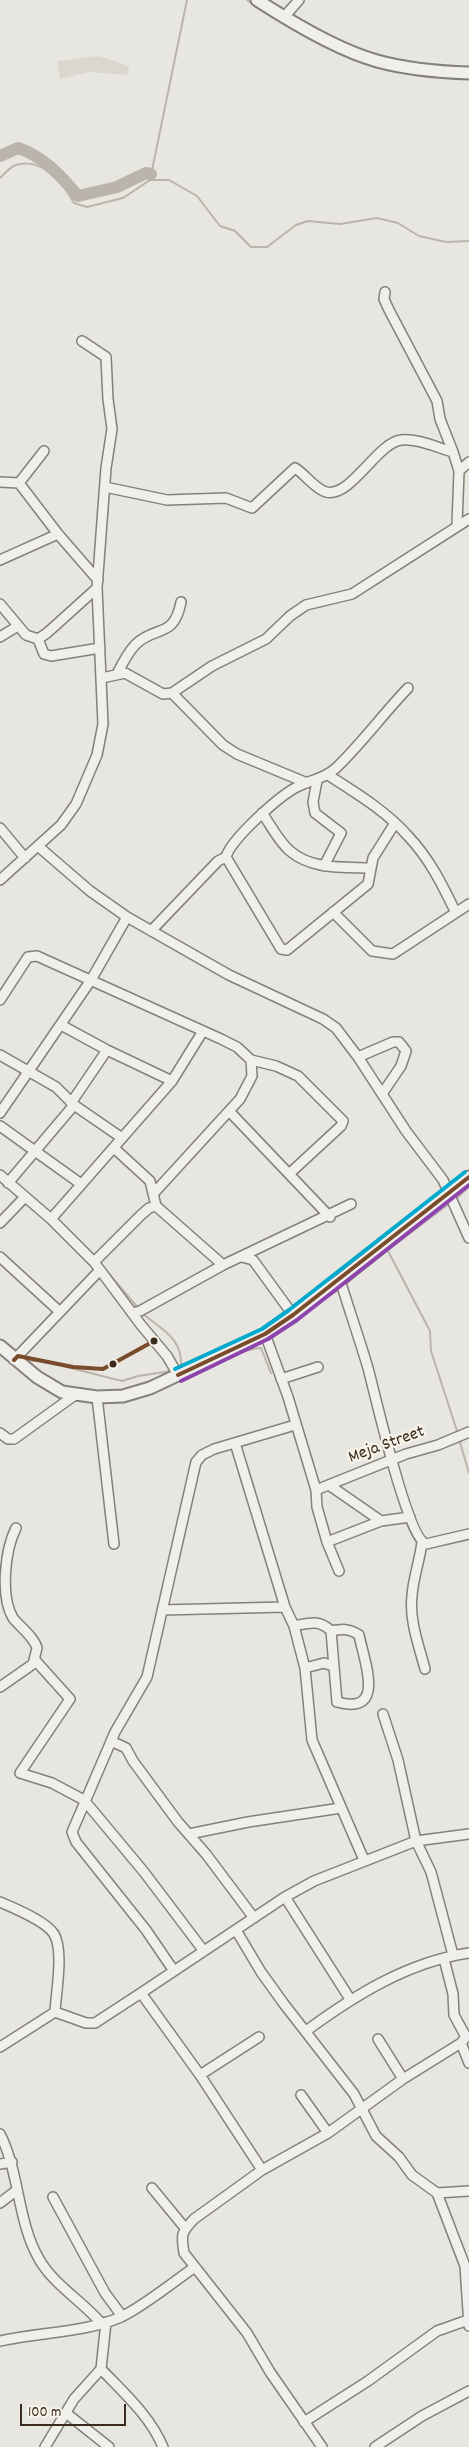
<!DOCTYPE html>
<html>
<head>
<meta charset="utf-8">
<style>
  body { margin:0 }
  #map { position:relative; width:469px; height:2447px; overflow:hidden; background:#e8e6e0; font-family:Dekko,sans-serif }
  canvas { display:block }
  .scale { position:absolute; left:20px; top:2404px; width:106px; height:22px; box-sizing:border-box; border:2px solid #3b2a1e; border-top:0; padding-left:6px; font-size:15px; line-height:18px; white-space:nowrap; color:#3b2a1e; -webkit-text-stroke:4px #f7f3e8; paint-order:stroke }
</style>
</head>
<body>
<div id="map">
<canvas width="469" height="2447"></canvas>
<div class="scale">100 m</div>
</div>
<script>
const ctx = document.querySelector('canvas').getContext('2d');
ctx.lineJoin = 'round';
function fillPath(path, color) { ctx.fillStyle = color; ctx.fill(path, 'evenodd'); }
function strokePath(path, color, width, dash) { ctx.strokeStyle = color; ctx.lineWidth = width; ctx.lineCap = dash ? 'butt' : 'round'; ctx.setLineDash(dash || []); ctx.stroke(path); }
function label(font, color, halo, rows, align = 'center') {
  ctx.font = font + ' Dekko,sans-serif'; ctx.lineWidth = 4.5; ctx.setLineDash([]); ctx.textBaseline = 'middle'; ctx.strokeStyle = halo; ctx.fillStyle = color; for (const [text, x, y, turn = 0] of rows) {
    ctx.save(); ctx.translate(x, y); ctx.rotate((+turn || 0) * Math.PI / 180); ctx.textAlign = isNaN(turn) ? turn : align; if (halo) ctx.strokeText(text, 0, 0); ctx.fillText(text, 0, 0); ctx.restore();
  }
}
fillPath(new Path2D(`
  M99,56L129,66L128,75L89,72L60,79L57,61Z`), '#dbd7ce');
strokePath(new Path2D(`
  M247,0L254,5
  M0,178C4,174 10,167 16,165C43,157 63,183 74,203L87,207L123,198L150,180H169L197,196L220,226L235,231L251,247H267L296,225L308,221L340,224L377,218L398,223L419,236L446,242L469,241
  M150,180L187,0
  M456,1199L469,1187
  M388,1251L430,1331L431,1351L458,1434
  M376,1259L450,1203
  M105,1269L139,1309
  M142,1313C159,1328 182,1337 181,1364H186
  M44,1322L54,1311
  M278,1331L329,1295
  M25,1360L47,1362L122,1381L138,1376L171,1371
  M183,1378C210,1373 236,1349 261,1348L271,1373
  M459,1439L469,1473`), '#bbb4aa', 2);
strokePath(new Path2D(`
  M0,156L18,148C43,156 62,177 78,196L117,187L146,173L151,174`), '#bbb4aa', 12);
const minor = new Path2D(`
  M284,17L299,0
  M385,292L384,299L389,310L437,401L440,419L453,452L459,471L457,525
  M44,451L19,483L58,534L98,580
  M459,471L469,462
  M0,482L19,483
  M105,487L167,500L226,498L252,508L295,468C305,474 315,489 326,492C351,498 377,443 401,440C417,438 438,448 453,452
  M0,560L58,534
  M0,604L26,635L38,639L47,633L97,588
  M0,637L18,626
  M38,639L44,654L51,656L100,648
  M117,674C122,664 128,652 136,644C156,625 174,639 181,602
  M102,678L125,673L163,694L172,693L212,666L266,639L290,616L306,605L352,594L469,519
  M172,693L223,745L237,754L307,783
  M328,775C356,793 386,811 408,836C429,858 442,884 455,911
  M317,781L313,802L315,813L341,833L324,866
  M262,813C271,825 278,841 290,851C312,870 344,867 371,868
  M0,828L25,858
  M39,847L90,891L127,917L229,975L323,1019L336,1028L358,1057L406,1131L443,1180L469,1238
  M226,857C231,839 281,794 299,786C313,779 324,779 336,768C362,743 383,714 408,688
  M0,880L61,825L76,804L97,755L103,724L97,588L106,468L112,429L108,399L106,357L82,341
  M333,912L372,951L393,954L469,904
  M151,931L218,861L226,857L281,949L287,950L368,884L373,858L395,823
  M0,1000L28,957L37,956L221,1039L237,1047L251,1060L252,1076L240,1099L154,1193
  M61,1025L107,1050L172,1081
  M0,1055L56,1087L74,1105L122,1138
  M358,1057L393,1042H399L406,1051L401,1066L382,1094
  M251,1060L276,1066L298,1076L343,1121L341,1126L289,1174
  M71,1103L107,1050
  M229,1111L330,1217
  M0,1113L91,980L127,917
  M0,1126L81,1184
  M114,1148L150,1181L156,1206
  M0,1175L51,1219L94,1262L141,1325L167,1356L178,1375
  M8,1183L74,1105
  M51,1219L172,1081L203,1031
  M0,1223L25,1197
  M0,1257L59,1311
  M242,1257L253,1260L293,1315
  M94,1262L141,1215L149,1208L156,1206L223,1265
  M340,1280C349,1309 359,1338 368,1368C375,1394 407,1537 426,1544L469,1534
  M132,1313L140,1311L223,1265L351,1204
  M265,1334L288,1397L316,1490L317,1507L327,1542L339,1571
  M14,1360L100,1270
  M281,1379L318,1367
  M97,1397L114,1544
  M0,1433L8,1439H14L75,1395
  M235,1443L285,1607L294,1626L305,1668L312,1740L364,1860
  M329,1485L381,1521L410,1517
  M316,1490L406,1454L438,1445L469,1432
  M327,1542L381,1521
  M422,1542C420,1560 413,1578 412,1596C409,1620 419,1646 425,1669
  M162,1610L285,1607
  M294,1626C309,1623 319,1619 331,1631L337,1702C387,1716 364,1661 359,1635C349,1628 342,1629 331,1631
  M35,1660L70,1699L20,1773L52,1783L84,1800L144,1872L203,1950
  M305,1668L324,1663L333,1666
  M0,1687L33,1664L37,1648C34,1637 21,1628 13,1618C0,1596 5,1550 16,1528
  M383,1714L398,1760L416,1841L431,1872L453,1955
  M111,1741L126,1748L133,1761L178,1822L206,1854L254,1918
  M189,1834L248,1822L341,1808
  M285,1897L350,1999
  M0,1902C14,1908 46,1921 54,1934C64,1951 56,1992 55,2012
  M236,1930L261,1972L284,2004L354,2094L376,2136L399,2157L412,2175L437,2193L465,2266L469,2326
  M174,1971L146,1930L76,1842L72,1832L115,1732L147,1677L196,1462L202,1455L214,1449L295,1425
  M306,2031C355,1995 408,1962 469,1953
  M378,2039L403,2079
  M461,2043L469,2063
  M0,2047L55,2012L86,2023H95L141,1993
  M200,2075L259,2037
  M301,2095L328,2133
  M0,2134C20,2173 17,2221 39,2259C53,2284 82,2301 101,2323
  M0,2164L12,2162
  M262,2170L200,2075L141,1993L285,1897L314,1881L416,1841L469,1834
  M152,2188L185,2228
  M437,2193L469,2191
  M53,2197L105,2293L122,2316
  M0,2203L17,2190
  M0,2341C39,2332 84,2333 121,2317C144,2306 173,2282 195,2267
  M101,2369C124,2393 150,2416 163,2447
  M66,2413L109,2447
  M304,2422L368,2381L437,2331L468,2320
  M45,2447L74,2399L101,2369L106,2322
  M322,2447L270,2372L247,2333L184,2253C181,2234 181,2233 194,2219L262,2170L328,2133L403,2079L461,2043L466,2037L454,2015L453,1994L444,1959
  M375,2447L422,2416L469,2391`);
const major = new Path2D(`
  M257,0C291,22 337,50 377,61C406,69 439,72 469,73
  M0,1346L37,1377L62,1392L97,1397L123,1396L150,1388L265,1334L340,1280L469,1177`);
strokePath(minor, '#84807a', 12);
strokePath(major, '#84807a', 15);
strokePath(minor, '#f0efeb', 9);
strokePath(major, '#f0efeb', 11);
strokePath(new Path2D(`
  M14,1360L18,1356L73,1367L103,1369L154,1341
  M178,1375L265,1334L293,1315L469,1177`), '#7a4b2a', 4);
strokePath(new Path2D(`
  M181,1381L268,1339L297,1320L469,1185`), '#8e44ad', 4);
strokePath(new Path2D(`
  M175,1369L262,1329L289,1310L465,1172`), '#00a9ce', 4);
for (const [x, y, r, color] of [
  [154,1341,4.5,"#3b2a1e"],
  [113,1364,4.5,"#3b2a1e"]
]) { const dot = new Path2D(); dot.arc(x, y, r, 0, 2 * Math.PI); ctx.fillStyle = color; ctx.fill(dot); strokePath(dot, '#f7f3e8', 2); }
label('18px', '#3b2a1e', '#f7f3e8', [
  ["Meja Street",387,1446,-20]
]);
</script>
</body>
</html>
